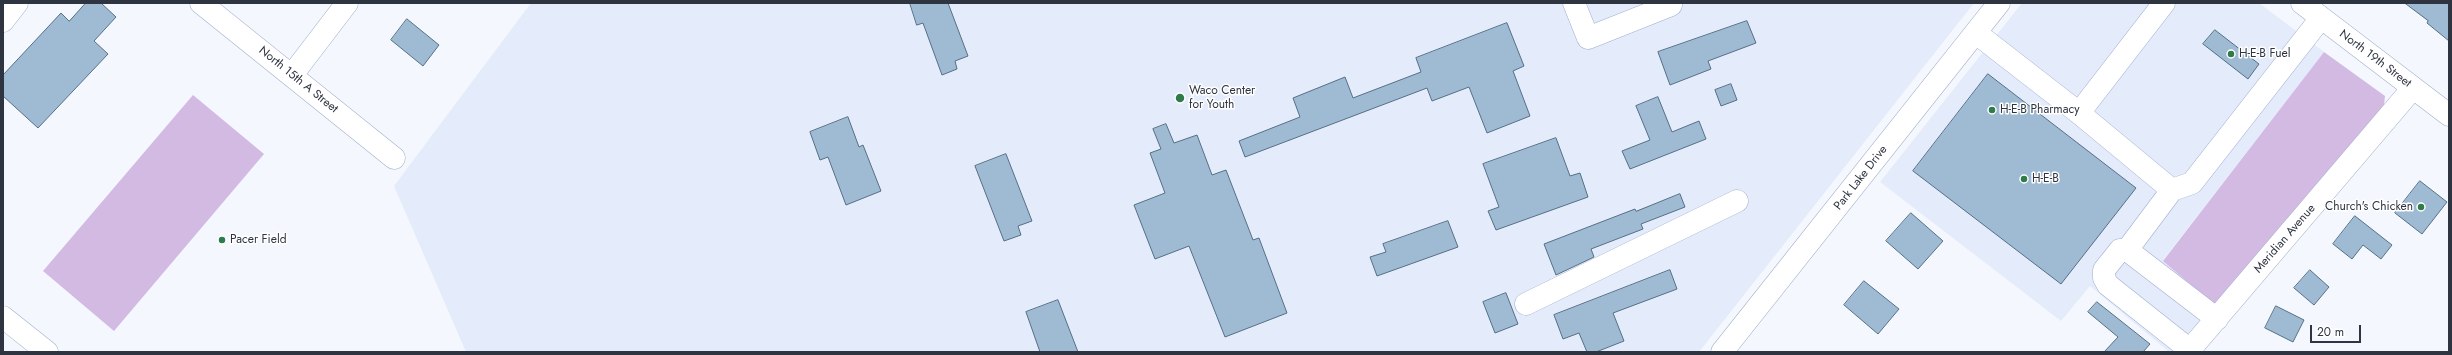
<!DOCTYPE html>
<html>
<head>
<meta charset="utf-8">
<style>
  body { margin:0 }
  #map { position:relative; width:2452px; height:355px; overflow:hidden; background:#f4f7fd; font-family:Jost,sans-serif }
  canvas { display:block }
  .frame { position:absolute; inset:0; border:4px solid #2e3440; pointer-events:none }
  .scale { position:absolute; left:2310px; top:325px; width:51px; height:18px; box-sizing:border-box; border:2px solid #2e3440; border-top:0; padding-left:5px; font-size:12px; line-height:14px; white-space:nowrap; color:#2e3440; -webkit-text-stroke:3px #fff; paint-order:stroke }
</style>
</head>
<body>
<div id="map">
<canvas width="2452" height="355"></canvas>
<div class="frame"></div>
<div class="scale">20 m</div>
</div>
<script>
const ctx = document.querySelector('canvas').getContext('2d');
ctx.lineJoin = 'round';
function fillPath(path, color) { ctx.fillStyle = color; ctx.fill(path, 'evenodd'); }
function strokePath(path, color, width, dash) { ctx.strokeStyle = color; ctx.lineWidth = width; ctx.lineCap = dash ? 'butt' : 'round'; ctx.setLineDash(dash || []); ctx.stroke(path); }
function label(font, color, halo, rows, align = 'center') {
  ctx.font = font + ' Jost,sans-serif'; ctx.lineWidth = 3; ctx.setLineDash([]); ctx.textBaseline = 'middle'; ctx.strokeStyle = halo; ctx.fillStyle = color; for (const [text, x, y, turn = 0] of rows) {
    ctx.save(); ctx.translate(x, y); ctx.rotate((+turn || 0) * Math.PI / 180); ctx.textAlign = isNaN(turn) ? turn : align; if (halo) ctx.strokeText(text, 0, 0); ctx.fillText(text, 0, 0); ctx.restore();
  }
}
fillPath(new Path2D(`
  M531,3H1974L1699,352H466L394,186Z
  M2022,3H2259L2324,52L2163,260L2217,307L2177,352H2169L2090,286L2061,321L1880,182Z`), '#e4ebfb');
fillPath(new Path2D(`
  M2324,52L2385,96L2384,105L2217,307L2163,261Z
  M193,95L264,154L114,331L43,271Z`), '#d3bae3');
const building = new Path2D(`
  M86,3H101L116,17L94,41L108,54L38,128L3,96V75L61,13L69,21Z
  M910,3H948L968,56L955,61L957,69L942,75L923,23L917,25Z
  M2405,3H2449V41L2427,23L2428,21Z
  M407,19L439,45L423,66L391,40Z
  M1747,21L1756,43L1708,61L1711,69L1670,85L1658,52Z
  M1507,23L1524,66L1513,71L1530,116L1487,133L1469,87L1432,101L1427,88L1245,157L1239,141L1300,117L1293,98L1345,77L1353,98L1421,72L1416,58Z
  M2215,30L2259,64L2248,79L2203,44Z
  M1988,74L2136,188L2061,284L1913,171Z
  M1731,84L1737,100L1721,106L1715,90Z
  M1658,97L1672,132L1699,121L1706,139L1630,169L1622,151L1650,140L1636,106Z
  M848,117L859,147L863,145L881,191L846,205L828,157L820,160L810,132Z
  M1166,124L1174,143L1197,135L1212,175L1226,170L1253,240L1259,238L1287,313L1225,337L1189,246L1155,259L1134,205L1165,193L1150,153L1161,149L1153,129Z
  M1556,138L1570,176L1580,173L1588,197L1496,230L1488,211L1499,207L1483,164Z
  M1006,154L1032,221L1018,226L1021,235L1004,241L975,166Z
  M2420,181L2447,202L2422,234L2395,213Z
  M1680,194L1685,207L1641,224L1643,229L1591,249L1594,257L1556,275L1544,244L1635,209L1636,211Z
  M1911,213L1943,241L1918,269L1886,241Z
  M2355,216L2392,245L2381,259L2363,245L2352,259L2333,244Z
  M1448,221L1458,247L1377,276L1370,257L1386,252L1383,244Z
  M1670,270L1677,289L1613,313L1624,341L1596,352H1587L1579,333L1563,339L1554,315Z
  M2310,270L2329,287L2314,305L2294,288Z
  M1864,281L1899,309L1878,334L1844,305Z
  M1506,293L1518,324L1495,333L1483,302Z
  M1058,300L1078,352H1040L1026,312Z
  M2097,302L2150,344L2143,352H2104L2118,337L2088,312Z
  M2276,306L2304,320L2293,342L2265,328Z`);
fillPath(building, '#9ebbd3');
strokePath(building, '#567086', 1);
const minor = new Path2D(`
  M201,3L394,158
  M1574,3L1588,38L1671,5L1670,3
  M3,21L17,3
  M1976,33L2079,113L2172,190L2127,250L2217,319
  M292,75L347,3
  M2079,113L2164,3
  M2172,190L2192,183L2321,18
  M2127,250H2120L2104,270V278L2108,285L2190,350
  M1526,304L1737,201
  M3,317L47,352
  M1722,352L1999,3
  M2188,352L2413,88`);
const major = new Path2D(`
  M2302,3L2449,115`);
strokePath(minor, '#a1aecd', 23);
strokePath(major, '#a1aecd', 23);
strokePath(minor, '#fff', 22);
strokePath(major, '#fff', 22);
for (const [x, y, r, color] of [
  [2231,54,4,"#2f7b49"],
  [1180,98,5,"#2f7b49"],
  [1992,110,4,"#2f7b49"],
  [2024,179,4,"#2f7b49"],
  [2421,207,4,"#2f7b49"],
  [222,240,4,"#2f7b49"]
]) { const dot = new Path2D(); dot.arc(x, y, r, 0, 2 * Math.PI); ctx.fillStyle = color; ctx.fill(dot); strokePath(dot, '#fff', 1.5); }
label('12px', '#2e3440', '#fff', [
  ["H-E-B Fuel",2239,54],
  ["Waco Center",1189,91],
  ["for Youth",1189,105],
  ["H-E-B Pharmacy",2000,110],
  ["H-E-B",2032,179],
  ["Church's Chicken",2413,207,"right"],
  ["Pacer Field",230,240]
], 'left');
label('12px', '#2e3440', '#fff', [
  ["North 19th Street",2375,59,37],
  ["North 15th A Street",298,80,39],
  ["Park Lake Drive",1861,178,-52],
  ["Meridian Avenue",2285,239,-49]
]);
</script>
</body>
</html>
